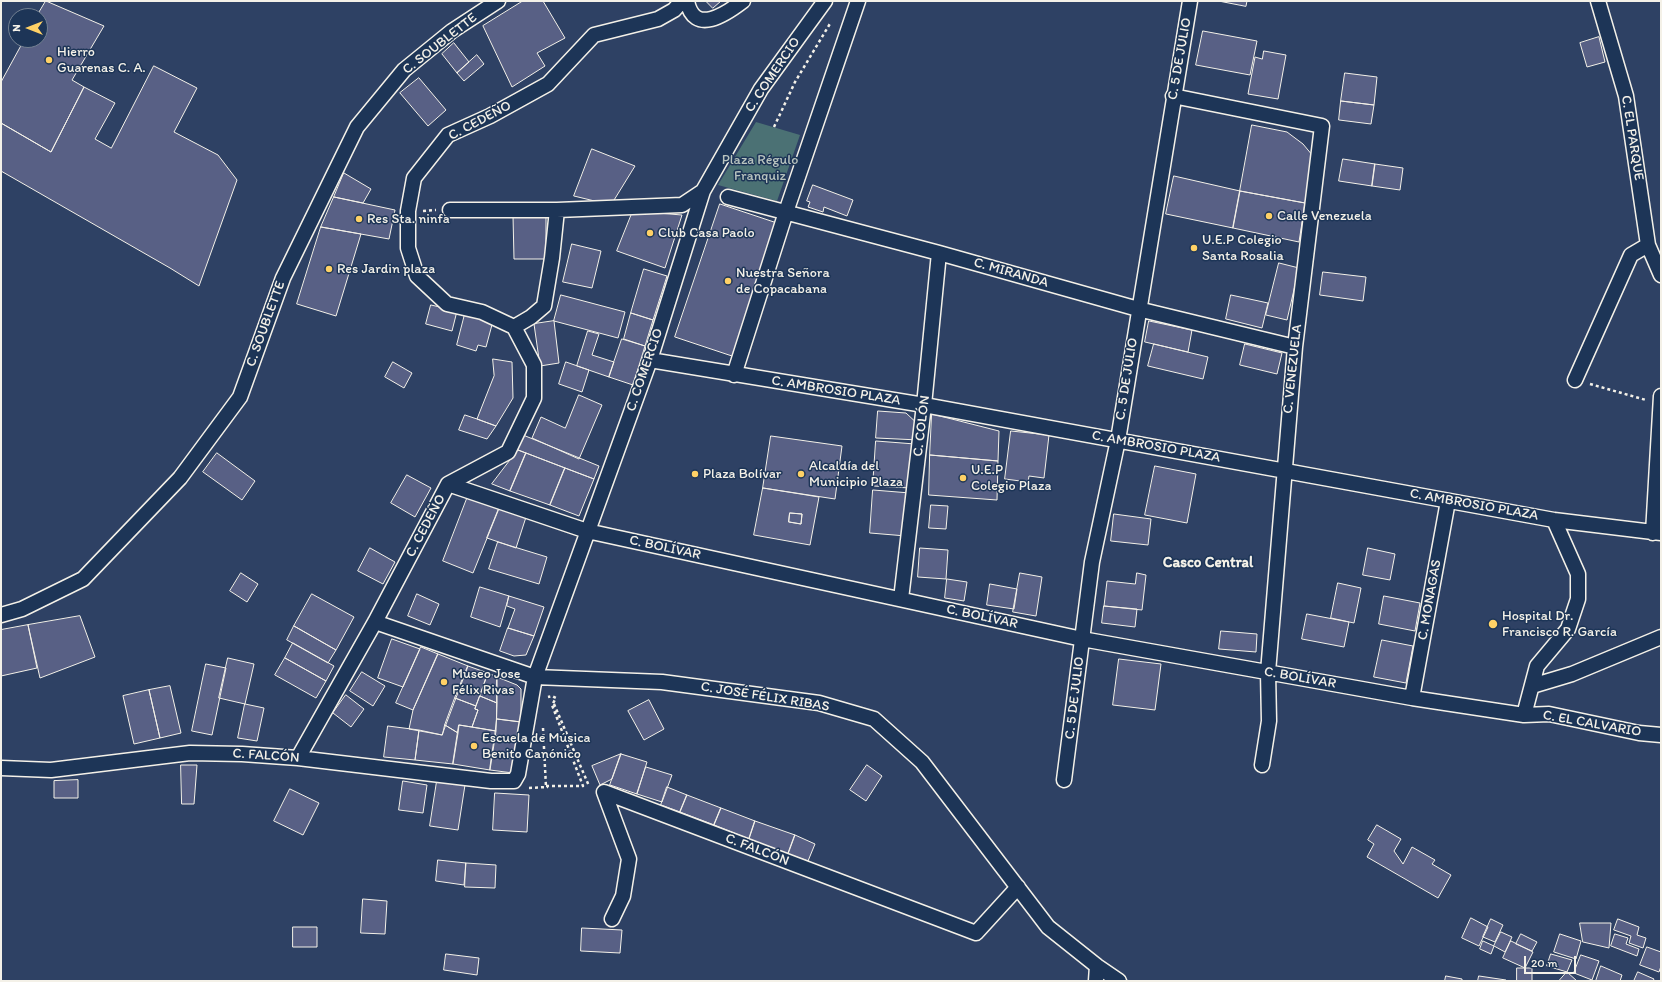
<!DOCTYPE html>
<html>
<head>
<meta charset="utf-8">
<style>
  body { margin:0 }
  #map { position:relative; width:1662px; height:982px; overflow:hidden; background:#2e4164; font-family:Itim,sans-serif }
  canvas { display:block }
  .frame { position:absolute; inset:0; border:2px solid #f4f1e8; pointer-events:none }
  .north { position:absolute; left:8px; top:8px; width:40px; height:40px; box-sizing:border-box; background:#1d3557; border:1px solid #738091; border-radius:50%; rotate:270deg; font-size:11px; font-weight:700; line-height:16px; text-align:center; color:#f4f1e8 }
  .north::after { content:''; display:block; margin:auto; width:14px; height:18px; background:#ffd166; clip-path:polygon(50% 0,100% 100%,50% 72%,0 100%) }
  .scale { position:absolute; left:1524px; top:956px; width:52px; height:18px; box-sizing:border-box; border:2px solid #f4f1e8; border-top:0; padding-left:5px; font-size:12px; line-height:14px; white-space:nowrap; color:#f4f1e8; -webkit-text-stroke:3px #1d3557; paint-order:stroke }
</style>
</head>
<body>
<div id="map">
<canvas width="1662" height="982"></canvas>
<div class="frame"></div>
<div class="north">N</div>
<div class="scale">20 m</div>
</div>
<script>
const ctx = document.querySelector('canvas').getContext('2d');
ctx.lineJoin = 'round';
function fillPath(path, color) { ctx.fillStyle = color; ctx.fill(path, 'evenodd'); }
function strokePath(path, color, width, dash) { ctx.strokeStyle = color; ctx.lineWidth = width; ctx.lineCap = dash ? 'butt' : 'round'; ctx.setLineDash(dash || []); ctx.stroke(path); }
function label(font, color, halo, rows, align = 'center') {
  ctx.font = font + ' Itim,sans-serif'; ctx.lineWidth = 3; ctx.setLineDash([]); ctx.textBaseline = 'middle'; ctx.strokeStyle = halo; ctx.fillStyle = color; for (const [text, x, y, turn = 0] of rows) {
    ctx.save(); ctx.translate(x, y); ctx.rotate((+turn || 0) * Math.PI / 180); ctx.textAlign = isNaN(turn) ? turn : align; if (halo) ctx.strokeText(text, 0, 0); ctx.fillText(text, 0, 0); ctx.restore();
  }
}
fillPath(new Path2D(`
  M756,122L800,135L777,201L718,185Z`), '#4b7174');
const building = new Path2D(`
  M46,1L104,26L72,80L84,87L51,152L1,123V82L24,40H40V16H37Z
  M523,1H543L565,38L537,53L545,66L512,87L483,26Z
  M706,1H721L713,8Z
  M1219,1H1247L1246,6Z
  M1203,31L1257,41L1250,75L1196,65Z
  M1599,37L1605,62L1587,67L1580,43Z
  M454,43L469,62L457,73L442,54Z
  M1264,51L1286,55L1278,99L1248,94L1255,57L1262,59Z
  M477,55L484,64L464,81L457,73Z
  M154,66L197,88L174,132L218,155L237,180L199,286L170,268L1,171V123L51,152L84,87L115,103L95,139L111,148Z
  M1345,73L1377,77L1374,105L1341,101Z
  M419,78L446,110L428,126L400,93Z
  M1341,101L1374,105L1371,124L1339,120Z
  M1252,125L1287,132L1303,144L1313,156L1305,203L1240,191Z
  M592,149L635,166L611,205L574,196Z
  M1343,159L1375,164L1372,186L1339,181Z
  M1375,164L1403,168L1400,190L1372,186Z
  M344,173L371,189L363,203L334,197Z
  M1174,176L1240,191L1233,228L1166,214Z
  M813,185L853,200L847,216L824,207L823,212L808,207L810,202L807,201Z
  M1240,191L1305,203L1299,242L1233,228Z
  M334,197L395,210L389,239L321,227Z
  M720,204L780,224L735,357L675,337Z
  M633,211L682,215L665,268L617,251Z
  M546,215V259H514L513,216Z
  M321,227L361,234L336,316L297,304Z
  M572,244L601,251L592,288L563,282Z
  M1279,263L1299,268L1287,320L1266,315Z
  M644,269L667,276L653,320L631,313Z
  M1323,272L1366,277L1363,301L1320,295Z
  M561,295L625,312L618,338L554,321Z
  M1231,295L1268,303L1262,328L1226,319Z
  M431,305L457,311L452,331L426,324Z
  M631,313L653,320L645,346L624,339Z
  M465,314L493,321L486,347L478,345L476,351L457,345Z
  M554,321L559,363L540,366L534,324Z
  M1149,321L1192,330L1188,352L1145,342Z
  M588,331L599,334L592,355L614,362L609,377L577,366Z
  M622,339L645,346L633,385L609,377Z
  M1154,344L1208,357L1203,379L1148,366Z
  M1245,344L1282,353L1277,374L1240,365Z
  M493,359L512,362L513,398L496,426L477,419L494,376Z
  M393,362L412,373L404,388L385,377Z
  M566,362L589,370L582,392L559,384Z
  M579,395L602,405L579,459L532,438L541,417L565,428Z
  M878,411L906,413L920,426L919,440L876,438Z
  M932,414L999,431L998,461L930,455Z
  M465,415L477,419L496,426L487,439L459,430Z
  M1011,431L1049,435L1044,478L1029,476L1028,482L1005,479Z
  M523,435L599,466L594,479L518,450Z
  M771,436L842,446L835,499L763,488Z
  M876,441L915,444L911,488L873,486Z
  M518,450L526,453L510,491L492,484Z
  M217,453L255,481L242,500L203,472Z
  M526,453L565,468L550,505L510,491Z
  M930,455L998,461L997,500L929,495Z
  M1155,466L1196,474L1187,523L1145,515Z
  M565,468L594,479L579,516L550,505Z
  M407,475L431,488L415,517L391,503Z
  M763,488L819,497L810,545L754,535ZM790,513L802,514L801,524L789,522Z
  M873,490L910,493L906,536L870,533Z
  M468,496L500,506L473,573L443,561Z
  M931,505L948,506L946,529L929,528Z
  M500,506L527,514L516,548L487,538Z
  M790,513L802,514L801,524L789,522Z
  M1114,514L1151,519L1148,545L1111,541Z
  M498,542L547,557L539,584L489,569Z
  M370,548L395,562L383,584L358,571Z
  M920,548L948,550L946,579L918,577Z
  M1368,548L1395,554L1390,580L1363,575Z
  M241,573L258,584L247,602L230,591Z
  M1020,573L1042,577L1036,616L1013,612Z
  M1137,573L1146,575L1142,610L1104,606L1107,581L1135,584Z
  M947,579L967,582L964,601L945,598Z
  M1338,583L1361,588L1354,623L1331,618Z
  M990,584L1017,589L1014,609L987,605Z
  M480,587L509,596L500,627L471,617Z
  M312,594L354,617L336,650L294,626Z
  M417,594L439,604L430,625L408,616Z
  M509,596L544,607L534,636L508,628L515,609L507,606Z
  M1384,596L1420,603L1415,631L1379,624Z
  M1104,606L1137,609L1135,627L1102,623Z
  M1307,614L1349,622L1344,647L1302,639Z
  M80,616L95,657L40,678L28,625Z
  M28,625L37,668L1,676V630Z
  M294,626L336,650L328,663L287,640Z
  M508,628L534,636L526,655L514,656L500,651Z
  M1221,631L1257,634L1256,652L1219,649Z
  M392,639L420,649L403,687L378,678Z
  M1382,640L1413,646L1406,683L1374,677Z
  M293,643L334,666L326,681L285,658Z
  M421,647L438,654L413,710L396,703Z
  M438,654L468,666L442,735L409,729L413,710Z
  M228,658L254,664L245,704L219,698Z
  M285,658L326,681L316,698L275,675Z
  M1119,659L1161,664L1155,710L1113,705Z
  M206,664L226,668L212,735L192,731Z
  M468,666L488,673L476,706L455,698Z
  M362,672L385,686L373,706L350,691Z
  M488,673L497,677V703L480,696Z
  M497,677L517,685L521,689V722L497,719Z
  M170,686L181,733L160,738L149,690Z
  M149,690L160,738L134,744L123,696Z
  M346,695L364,709L351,727L333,713Z
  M480,696L497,703L496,731L472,727L478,710L475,709Z
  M455,698L476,706L475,709L478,710L472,727L459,725L458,733L445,725Z
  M649,700L664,729L644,740L628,711Z
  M245,704L264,708L257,741L238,738Z
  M497,719L521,722L518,739L495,736Z
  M445,725L458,733L453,764L415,760L419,730L442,735Z
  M459,725L496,731L490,770L453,764Z
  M388,726L419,730L415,760L384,757Z
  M495,736L518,739L516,759L492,755Z
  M621,754L647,762L637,794L610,785Z
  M621,754L612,779L600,785L592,766Z
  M492,755L516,759L513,773L490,770Z
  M181,765H197L194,804H182Z
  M867,765L882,776L866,801L850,790Z
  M646,767L672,775L662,802L637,794Z
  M78,780V798H54V781Z
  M403,781L427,785L423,813L399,810Z
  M437,781L465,785L458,830L430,826Z
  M667,787L687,795L680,812L661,805Z
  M290,789L319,803L303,835L274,821Z
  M495,793L529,795L527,832L493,830Z
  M687,795L721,808L714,825L680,812Z
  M721,808L755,821L749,839L714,825Z
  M755,821L795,835L788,854L749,839Z
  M1377,825L1401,839L1394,851L1403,864L1412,847L1435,860L1432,864L1451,875L1438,898L1367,857L1374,844L1368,840Z
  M795,835L815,844L808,861L788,854Z
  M438,860L466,863L464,885L436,881Z
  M466,863L496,865L495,888L465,887Z
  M363,899L387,901L385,934L361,933Z
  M1471,918L1488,927L1479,946L1462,938Z
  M1491,919L1503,925L1495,942L1483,937Z
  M1618,919L1639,927L1637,935L1646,938L1643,948L1629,943L1631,936L1614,930Z
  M1580,923H1611L1609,948L1583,942Z
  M293,927H317V947H293Z
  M582,928L622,930L620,953L581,951Z
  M1501,932L1512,937L1505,952L1494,946Z
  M1521,934L1537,942L1532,951L1516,944Z
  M1560,934L1581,941L1576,959L1554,952Z
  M1615,934L1628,938L1626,944L1639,949L1637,956L1611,946Z
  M1483,941L1494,946L1491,954L1480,949Z
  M1511,941L1533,952L1525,968L1503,958Z
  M1647,947L1661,952V966L1659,972L1640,965Z
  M446,954L479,958L477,975L444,970Z
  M1551,954L1572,960L1567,972L1547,966Z
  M1581,955L1599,961L1592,980L1574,973Z
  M1601,966L1622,975L1620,981H1596Z
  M1517,968H1532V981H1517Z
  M1567,972L1577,981H1559Z
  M1638,972L1654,979L1653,981H1634Z
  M1446,976L1462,979V981H1445Z
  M1479,976L1506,980V981H1478Z`);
fillPath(building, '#586085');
strokePath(building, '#f4f1e8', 1);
const street = new Path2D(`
  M687,1C694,36 726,14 743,1
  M1598,1L1626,96L1648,245L1661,275
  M1173,96L1322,126L1295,347L1268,672L1269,721L1262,765
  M728,197L939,253L1138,309L1295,347
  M450,210H557
  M514,327L531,317L544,306L552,258L557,210L682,205L703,191
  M650,360L924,405L1554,520L1661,533
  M734,375L786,212L858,1
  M1575,380L1631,255L1648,245
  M448,484L587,531L1082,639L1412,698L1524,715L1549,714L1639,733L1661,735
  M1653,533L1661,396
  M901,599L924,405L939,253
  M1,615L22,609L83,579L180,478L240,397L283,278L357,127L404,70L452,31L498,1
  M375,622L535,677L662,682L819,703L874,719L922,762L1048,927L1097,966L1119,981
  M1532,686L1572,674L1661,637
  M1412,698L1448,501
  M1524,715L1537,666L1568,629L1578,599V574L1554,520
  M298,758L375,622L448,484L508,452L534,398V365L514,327L482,312L447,304L417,276L408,248V211L414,178L448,135L490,116L548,84L594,35L658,19L674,10L682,1
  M1,768L51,770L190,753L242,754L298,758L491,781H514L518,774L535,677L650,360L703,191L761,89L825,1
  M1064,780L1092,562L1118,440L1190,1
  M612,919L623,896L629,859L604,792L976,933L1018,887
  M1096,981L1097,966`);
strokePath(street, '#f4f1e8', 17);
strokePath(new Path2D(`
  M774,127L795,82L831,22
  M423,211L436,210
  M1590,384L1646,400
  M554,704L589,786
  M543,728L546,787
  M546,786H583L552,705L556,698L552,696L548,697
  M529,788L548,787`), '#f4f1e8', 2.5, [3, 3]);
strokePath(street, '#1d3557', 14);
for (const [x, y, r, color] of [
  [49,60,4,"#ffd166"],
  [1269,216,4,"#ffd166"],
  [359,219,4,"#ffd166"],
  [650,233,4,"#ffd166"],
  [1194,248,4,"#ffd166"],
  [329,269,4,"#ffd166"],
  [728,281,4,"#ffd166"],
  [695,474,4,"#ffd166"],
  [801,474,4,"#ffd166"],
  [963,478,4,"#ffd166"],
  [1493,624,5,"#ffd166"],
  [444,682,4,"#ffd166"],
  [474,746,4,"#ffd166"]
]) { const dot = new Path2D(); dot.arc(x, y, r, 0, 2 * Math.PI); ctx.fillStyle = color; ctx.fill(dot); strokePath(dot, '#1d3557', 1.5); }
label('14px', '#f4f1e8', '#1d3557', [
  ["C. SOUBLETTE",440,44,-38],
  ["C. 5 DE JULIO",1180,59,-80],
  ["C. COMERCIO",773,75,-56],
  ["C. CEDEÑO",480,121,-28],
  ["C. EL PARQUE",1632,138,81],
  ["C. MIRANDA",1011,273,16],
  ["C. SOUBLETTE",266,324,-70],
  ["C. VENEZUELA",1293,369,-84],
  ["C. COMERCIO",645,370,-71],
  ["C. 5 DE JULIO",1127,379,-81],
  ["C. AMBROSIO PLAZA",836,391,9],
  ["C. COLÓN",922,426,-83],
  ["C. AMBROSIO PLAZA",1156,447,10],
  ["C. AMBROSIO PLAZA",1474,505,10],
  ["C. CEDEÑO",426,526,-62],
  ["C. BOLÍVAR",665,548,12],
  ["C. MONAGAS",1430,600,-80],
  ["C. BOLÍVAR",982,617,12],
  ["C. BOLÍVAR",1300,678,10],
  ["C. JOSÉ FÉLIX RIBAS",765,697,9],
  ["C. 5 DE JULIO",1075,698,-83],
  ["C. EL CALVARIO",1592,724,10],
  ["C. FALCÓN",266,756,4],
  ["C. FALCÓN",757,850,21]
]);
label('14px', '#f4f1e8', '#1d3557', [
  ["Hierro",57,52],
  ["Guarenas C. A.",57,68],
  ["Calle Venezuela",1277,216],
  ["Res Sta. ninfa",367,219],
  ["Club Casa Paolo",658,233],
  ["U.E.P Colegio",1202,240],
  ["Santa Rosalia",1202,256],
  ["Res Jardin plaza",337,269],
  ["Nuestra Señora",736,273],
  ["de Copacabana",736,289],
  ["Alcaldía del",809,466],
  ["Municipio Plaza",809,482],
  ["U.E.P",971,470],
  ["Colegio Plaza",971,486],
  ["Plaza Bolívar",703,474],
  ["Hospital Dr.",1502,616],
  ["Francisco R. García",1502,632],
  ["Museo Jose",452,674],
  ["Félix Rivas",452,690],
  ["Escuela de Música",482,738],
  ["Benito Canónico",482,754]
], 'left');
label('14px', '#b9c4bf', '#1d3557', [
  ["Plaza Régulo",760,160],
  ["Franquiz",760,176]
]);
label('bold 15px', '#f4f1e8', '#1d3557', [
  ["Casco Central",1208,563]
]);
</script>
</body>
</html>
